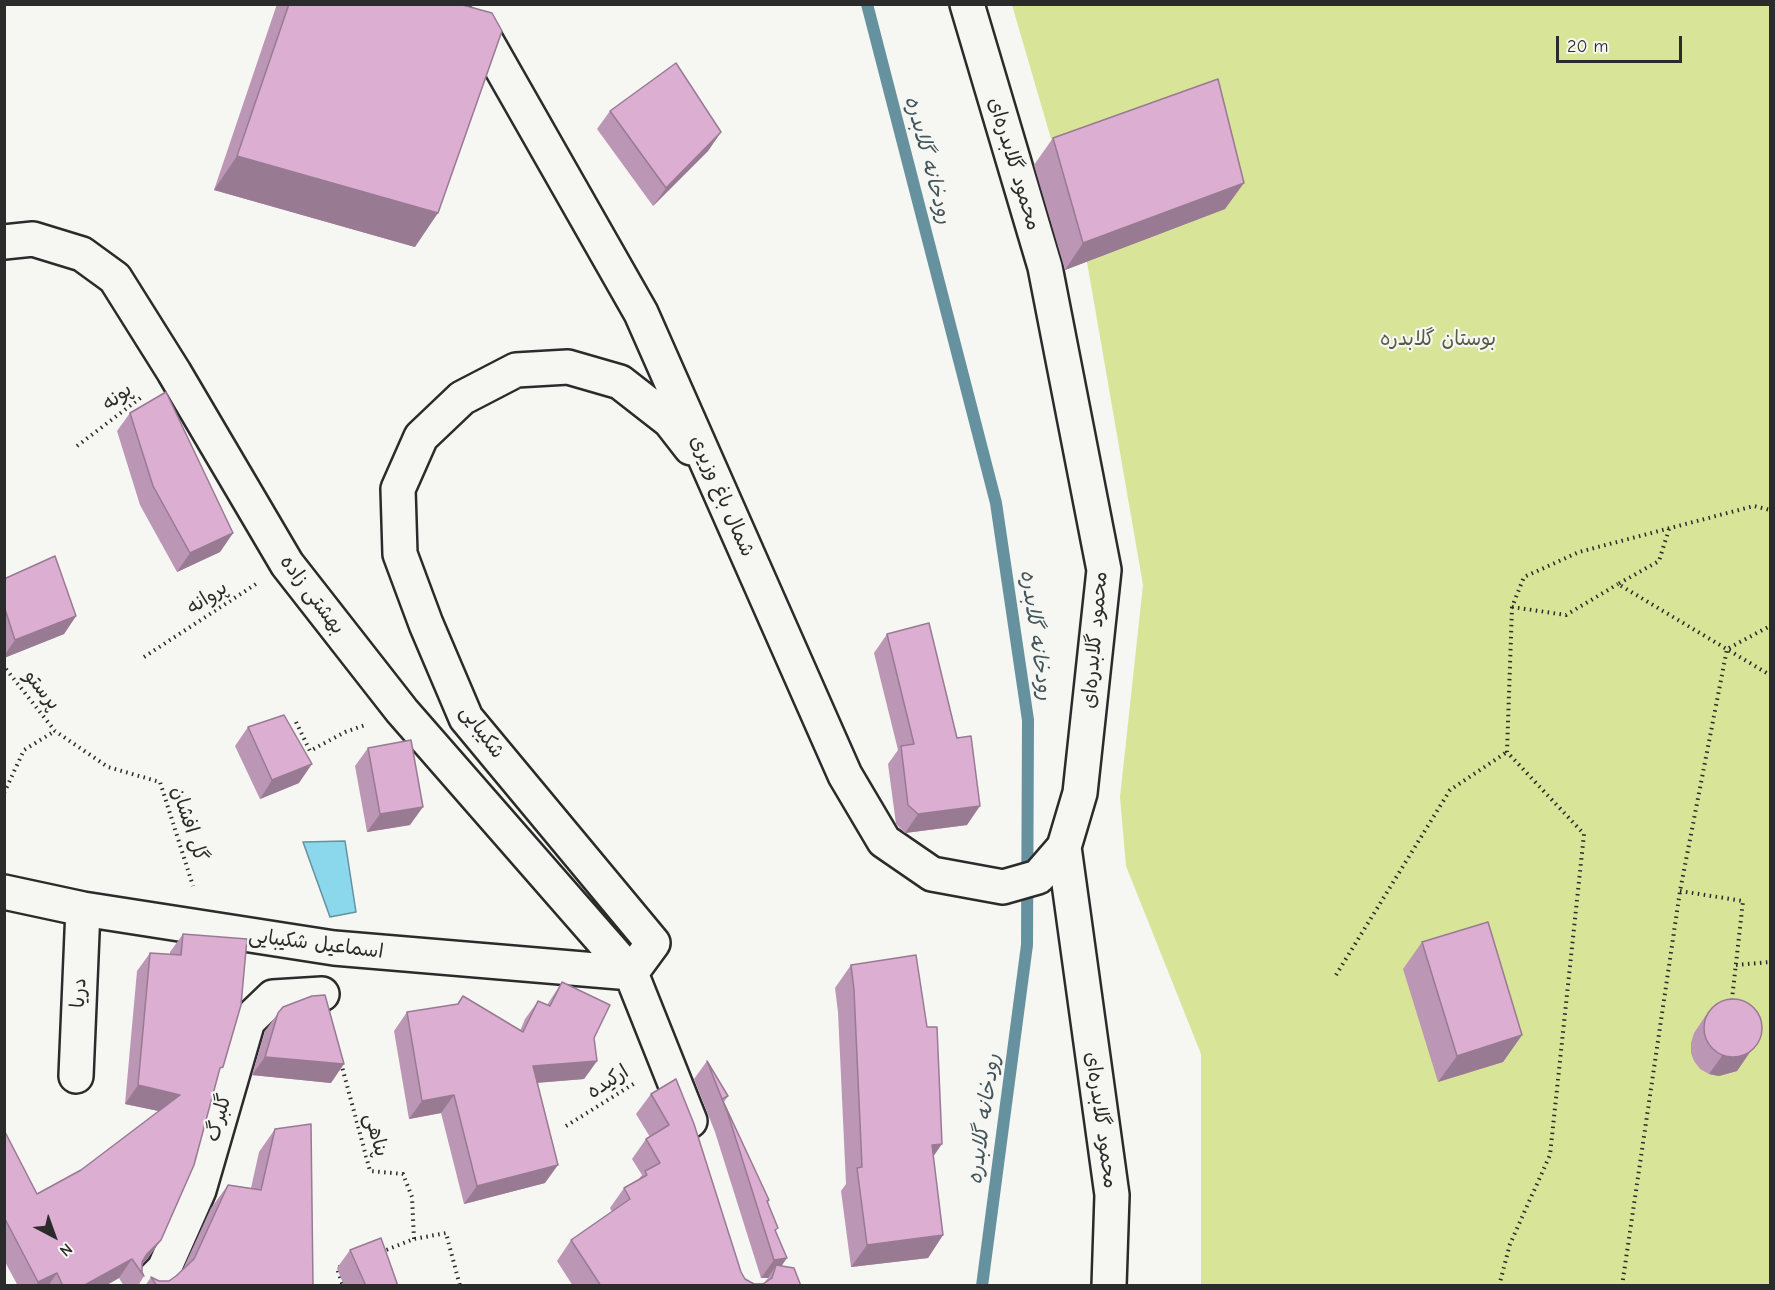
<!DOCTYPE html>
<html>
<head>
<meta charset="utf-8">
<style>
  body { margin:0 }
  #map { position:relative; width:1775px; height:1290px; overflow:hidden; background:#f6f6f2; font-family:"Comic Neue",sans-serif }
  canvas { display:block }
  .frame { position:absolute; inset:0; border:6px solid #2b2b2b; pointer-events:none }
  .north { position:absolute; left:24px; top:1206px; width:60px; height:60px; -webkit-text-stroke:4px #f6f6f2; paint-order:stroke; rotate:139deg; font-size:16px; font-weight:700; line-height:24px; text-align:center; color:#2b2b2b }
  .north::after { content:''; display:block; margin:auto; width:21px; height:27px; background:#2b2b2b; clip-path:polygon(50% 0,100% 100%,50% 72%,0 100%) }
  .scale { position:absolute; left:1556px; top:36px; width:126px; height:27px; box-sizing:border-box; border:3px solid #2b2b2b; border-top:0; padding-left:8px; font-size:18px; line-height:21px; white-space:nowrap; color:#2b2b2b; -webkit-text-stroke:4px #f6f6f2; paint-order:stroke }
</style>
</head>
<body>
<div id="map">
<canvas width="1775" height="1290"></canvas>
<div class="frame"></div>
<div class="north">N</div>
<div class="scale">20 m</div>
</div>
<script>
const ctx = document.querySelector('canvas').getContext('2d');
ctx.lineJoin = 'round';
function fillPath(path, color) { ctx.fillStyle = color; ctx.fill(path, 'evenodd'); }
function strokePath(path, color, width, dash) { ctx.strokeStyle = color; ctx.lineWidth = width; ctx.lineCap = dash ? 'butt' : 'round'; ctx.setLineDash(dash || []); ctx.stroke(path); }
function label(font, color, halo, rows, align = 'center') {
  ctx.font = font + ' "Comic Neue","Playpen Sans Arabic",sans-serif'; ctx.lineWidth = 4.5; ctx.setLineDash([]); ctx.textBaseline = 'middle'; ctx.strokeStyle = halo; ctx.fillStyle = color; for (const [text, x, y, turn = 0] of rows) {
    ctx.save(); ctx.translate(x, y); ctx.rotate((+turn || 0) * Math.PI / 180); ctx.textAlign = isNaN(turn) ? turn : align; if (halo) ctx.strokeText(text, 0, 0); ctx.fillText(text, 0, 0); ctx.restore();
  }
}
fillPath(new Path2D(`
  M1012,5H1770V1285H1201V1054L1126,866L1120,797L1143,585L1087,262Z`), '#d8e598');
const water = new Path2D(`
  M345,841L356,912L330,917L303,842Z`);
fillPath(water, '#8bd7eb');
strokePath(water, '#65929e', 1.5);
strokePath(new Path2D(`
  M867,4L996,503L1028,720L1027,945L982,1286`), '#65929e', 12);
const minor = new Path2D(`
  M423,4L481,32L641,313L845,775L884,841L932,874L1003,887L1038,877L1064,847
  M967,4L1045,267L1104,570L1080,793L1064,847L1112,1195L1109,1286
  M4,242L33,239L82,254L115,278L174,372L287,564L402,711L631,973L690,1121
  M4,892L83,909L334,948L631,973
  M631,973L653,943L466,718L426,624L400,554L398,489L421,437L462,398L516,370L568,367L620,382L670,421L691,448
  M76,1076L83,909
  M147,1286L164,1269L199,1190L248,1021L273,997L322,994`);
strokePath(minor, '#2b2b2b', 38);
strokePath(new Path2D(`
  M77,446L143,396
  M1669,529L1659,561L1618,584L1770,675
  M1512,607L1566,615L1618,584
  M144,657L256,584
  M6,669L55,731L108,767L160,782L193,886
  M296,722L310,751L345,732L365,725
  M4,793L24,750L55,731
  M1680,891L1743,901L1732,999
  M1736,965L1770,962
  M1336,975L1450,790L1507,752
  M341,1063L370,1171L403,1174L412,1197L414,1239
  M566,1126L635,1083
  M381,1252L414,1239L446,1233L460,1286
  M340,1267L337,1268L343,1286
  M1499,1286L1510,1244L1550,1155L1584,834L1507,752L1512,607L1524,577L1579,552L1754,506L1770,510
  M1622,1286L1680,891L1727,649L1770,626`), '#2b2b2b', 4, [1.5, 4.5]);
strokePath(minor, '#f6f6f2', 33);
fillPath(new Path2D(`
  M277,4H459L415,247L214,190Z
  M610,111L721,132L708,151L653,206L597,129Z
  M1053,138L1225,209L1065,270L1034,165Z
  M130,413L233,533L220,552L177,572L140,505L117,431Z
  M4,579L76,616L64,634L4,658Z
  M887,634L967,825L905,833L896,824L888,764L898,750L874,653Z
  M248,727L299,783L260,799L235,746Z
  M368,748L410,825L367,832L355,766Z
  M183,934L219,1072L161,1240L148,1258L142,1265V1272L144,1276L138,1286H124L119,1278L105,1286H18L4,1260V1130L37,1194L81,1170L159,1111L125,1104L137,971L150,953L170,954V952Z
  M1422,942L1522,1035L1503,1062L1438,1082L1403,969Z
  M851,965L933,1156L943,1235L928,1258L851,1267L841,1191L846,1184L838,1012L835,988Z
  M562,982L594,1038L597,1061L584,1079L537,1083L545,1183L464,1204L441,1113L409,1119L394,1031L407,1012L457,1004L463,996L520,1031L525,1019L538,1001L547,1005Z
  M278,1013L331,1083L252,1075L265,1031Z
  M1706,1015L1761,1036L1737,1071L1719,1076L1709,1074L1700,1069L1694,1061L1691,1053V1043L1694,1033Z
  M707,1061L728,1096L724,1102L769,1200L768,1203L776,1232L782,1266L801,1286H573L557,1261L571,1240L612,1212L610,1208L624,1188L638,1180L642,1175L632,1159L646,1139L650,1137L636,1114L651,1094L676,1079L741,1272L745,1279L754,1284L764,1283L768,1278H761L715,1132L694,1079Z
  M275,1129L313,1286H145L151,1277L159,1281H169L176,1276L183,1269L211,1208L228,1185L251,1188L259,1152Z
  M350,1250L398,1286H344L337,1268Z`), '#bc96b5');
fillPath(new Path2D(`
  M721,132L708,151L653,206L666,188Z
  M237,156L438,213L415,247L214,190Z
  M1244,183L1225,209L1065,270L1083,243Z
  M233,533L220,552L177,572L190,553Z
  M76,616L64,634L4,658V656L15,640Z
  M312,764L299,783L260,799L272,780Z
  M980,806L967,825L905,833L918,814Z
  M423,807L410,825L367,832L380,814Z
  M1522,1035L1503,1062L1438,1082L1457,1056Z
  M1761,1036L1737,1071L1719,1076L1709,1074L1722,1056Z
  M265,1057L344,1064L331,1083L252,1075Z
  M597,1061L584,1079L520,1084L533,1066Z
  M138,1085L180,1095L168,1113L125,1104Z
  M454,1095L441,1113L409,1119L422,1101Z
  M942,1144L926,1167L932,1145Z
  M558,1165L545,1183L464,1204L477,1186Z
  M943,1235L928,1258L851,1267L867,1245Z
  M161,1240L148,1258L138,1268L147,1254Z
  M787,1258L774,1277L776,1265L768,1278H761L774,1260Z
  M132,1259L119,1278L105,1286H83Z
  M57,1273L48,1286H36L38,1282Z`), '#997a93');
const building = new Path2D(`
  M289,4H459L492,13L502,31L438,213L237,156Z
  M676,63L721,132L666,188L610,111Z
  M1218,79L1244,183L1083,243L1053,138Z
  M166,392L233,533L190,553L153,486L130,413Z
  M55,556L76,616L15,640L4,606V579Z
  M929,623L957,738L971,736L980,806L918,814L908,805L901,746L914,744L887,634Z
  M284,715L312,764L272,780L248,727Z
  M411,740L423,807L380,814L368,748Z
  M1488,922L1522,1035L1457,1056L1422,942Z
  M183,934L247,939L241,1005L223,1067L220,1068L194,1165L161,1240L147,1254L142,1262V1272L144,1276L132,1259L83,1286H63L57,1273L38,1282L4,1217V1130L37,1194L81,1170L180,1095L138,1085L150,953L181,955Z
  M916,955L927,1027H937L942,1144L932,1145L943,1235L867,1245L857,1168L862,1167L854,990L851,965Z
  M562,982L610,1005L594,1038L597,1061L533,1066L558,1165L477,1186L454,1095L422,1101L407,1012L458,1004L463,996L523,1032L538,1001L550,1006Z
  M325,995L344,1064L265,1057L278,1013L283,1007L312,996Z
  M1704 1028a29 29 0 1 1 58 0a29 29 0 1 1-58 0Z
  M707,1061L728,1096L722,1099L769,1200L767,1201L778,1228L775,1230L787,1258L774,1260L728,1114Z
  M676,1079L694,1124L741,1272L745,1279L754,1284H763L772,1278L776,1265L794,1268L801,1286H601L571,1240L630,1199L624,1188L647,1175L645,1171L660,1163L646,1139L669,1125L651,1094Z
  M311,1124L313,1286H157L151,1277L159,1281H169L176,1276L194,1259L228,1185L261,1190L275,1129Z
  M381,1238L398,1286H366L350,1250Z`);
fillPath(building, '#dbaed2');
strokePath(building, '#997a93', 1.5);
label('20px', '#2b2b2b', '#f6f6f2', [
  ["محمود گلابدره‌ای",1014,164,73],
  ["پونه",117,397,-37],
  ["شمال باغ وزیری",722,496,66],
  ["بهشتی زاده",312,595,53],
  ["پروانه",207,598,-33],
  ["محمود گلابدره‌ای",1095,640,-85],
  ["پرستو",42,690,51],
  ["شکیبایی",482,732,54],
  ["گل افشان",189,824,72],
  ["اسماعیل شکیبایی",316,944,7],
  ["دریا",79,993,-87],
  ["ارکیده",608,1082,-32],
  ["گلبرگ",219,1118,-74],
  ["محمود گلابدره‌ای",1101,1120,82],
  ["پناهی",376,1135,75]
]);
label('20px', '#565a46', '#f6f6f2', [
  ["بوستان گلابدره",1438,339]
]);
label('italic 21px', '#43565b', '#f6f6f2', [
  ["رودخانه گلابدره",928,160,75],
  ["رودخانه گلابدره",1036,635,82],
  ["رودخانه گلابدره",984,1119,-82]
]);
</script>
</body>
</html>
